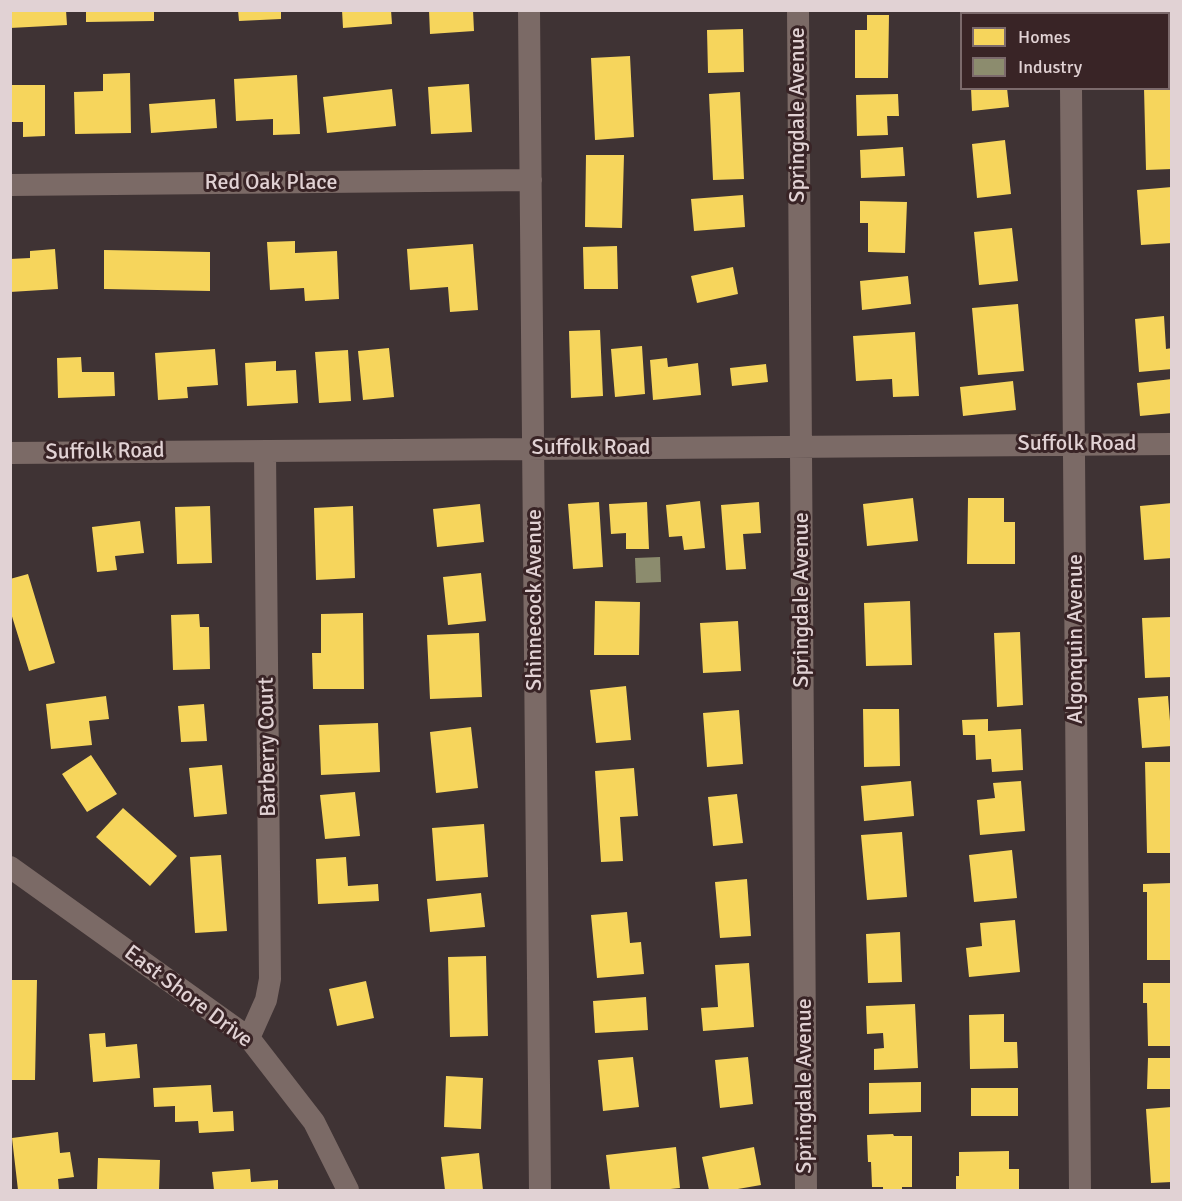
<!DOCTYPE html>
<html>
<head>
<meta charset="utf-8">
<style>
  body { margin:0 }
  #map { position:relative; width:1182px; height:1201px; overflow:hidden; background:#3f3334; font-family:Signika,sans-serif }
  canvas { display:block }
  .frame { position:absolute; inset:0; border:12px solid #e1d2d4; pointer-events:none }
  .legend { position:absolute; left:960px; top:12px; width:210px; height:78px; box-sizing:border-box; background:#392426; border:2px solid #7c6a6c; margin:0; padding:8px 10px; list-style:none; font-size:18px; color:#e1d2d4 }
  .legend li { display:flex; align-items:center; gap:12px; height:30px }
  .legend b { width:30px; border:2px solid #7c6a6c }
</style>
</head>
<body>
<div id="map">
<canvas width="1182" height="1201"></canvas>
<div class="frame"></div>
<ul class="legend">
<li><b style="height:16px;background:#f6d55c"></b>Homes</li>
<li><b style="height:16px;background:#8c8c6e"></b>Industry</li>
</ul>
</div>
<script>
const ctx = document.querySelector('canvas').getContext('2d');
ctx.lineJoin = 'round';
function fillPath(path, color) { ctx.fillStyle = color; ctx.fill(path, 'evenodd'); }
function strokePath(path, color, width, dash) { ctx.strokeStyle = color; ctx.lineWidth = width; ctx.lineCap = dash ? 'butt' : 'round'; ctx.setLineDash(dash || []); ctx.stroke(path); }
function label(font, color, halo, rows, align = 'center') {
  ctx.font = font + ' Signika,sans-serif'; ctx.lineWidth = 6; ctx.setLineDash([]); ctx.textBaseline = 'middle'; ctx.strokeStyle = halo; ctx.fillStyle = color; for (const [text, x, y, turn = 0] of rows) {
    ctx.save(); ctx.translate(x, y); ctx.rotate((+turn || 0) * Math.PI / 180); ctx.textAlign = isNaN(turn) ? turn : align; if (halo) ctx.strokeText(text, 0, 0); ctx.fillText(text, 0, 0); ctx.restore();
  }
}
fillPath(new Path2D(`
  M10,10H66L67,25L10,28Z
  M86,10H154V21L86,22Z
  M238,10H281V19L239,21Z
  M342,10H391L392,24L343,28Z
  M429,10H473L474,31L430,34Z
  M965,10H1006V14H965Z
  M1137,10H1172V29H1168V14H1137Z
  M867,15H889L888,78H855V30H867Z
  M743,29L744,72L708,73L707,30Z
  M630,56L634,137L595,140L591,58Z
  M130,73L131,133L75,134L74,92L103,91V74Z
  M297,75L300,134L273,135V119L236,121L234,79Z
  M1168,83H1172V169L1146,170L1144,88H1168Z
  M469,84L472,132L431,134L428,87Z
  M10,85H45V136L23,137V122H10Z
  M971,88H1007L1009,107L972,111Z
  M392,89L396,126L327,133L323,97Z
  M740,92L744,179L713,180L709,94Z
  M898,94L899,116H887L888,135L857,136L856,95Z
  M215,99L217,128L151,133L149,104Z
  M1005,140L1011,194L977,198L972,144Z
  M903,147L905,176L861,178L860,150Z
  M586,155H624L622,228L585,227Z
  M1172,187V243L1141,245L1137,190Z
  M743,195L745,227L694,231L691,199Z
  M860,201L907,202L905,253L868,252V223H860Z
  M1012,228L1018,281L979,285L974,232Z
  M295,241V253L337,251L339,299L305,301L304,288L270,290L267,242Z
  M473,244L478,310L450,312L448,287L410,290L407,249Z
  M617,246L618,289H584L583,247Z
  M55,249L58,289L10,292V259L30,258V251Z
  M104,250L210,252V291L104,289Z
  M733,267L738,294L697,303L691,276Z
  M908,276L911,304L862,310L860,281Z
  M1018,304L1024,371L978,375L972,308Z
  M1164,316L1166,349L1172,348V369L1139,372L1135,319Z
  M600,330L603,396L571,398L569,331Z
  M915,332L919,396L893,397L892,379L856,381L853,336Z
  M642,346L645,394L615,397L611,349Z
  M389,348L394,397L363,400L358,351Z
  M215,349L218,385L187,387L188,398L158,400L155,353Z
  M348,350L351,401L319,403L315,352Z
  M81,357L82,372H114L115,396L58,398L57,358Z
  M667,358L668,367L698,363L701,395L653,400L650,360Z
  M276,361V371L296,370L298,403L247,406L245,363Z
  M766,364L768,382L732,386L730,368Z
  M1172,379V413L1140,416L1137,383Z
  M1013,381L1016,410L963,416L960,387Z
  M913,498L918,541L867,546L863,504Z
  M968,498H1004V522H1015V564H967Z
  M700,501L705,548L684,550L682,536L669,537L666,505Z
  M599,502L603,567L573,569L568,504Z
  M647,502L649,549H626V533L611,534L609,504Z
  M759,502L761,533L743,534L746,569L726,570L721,505Z
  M1172,503V558L1144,560L1140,506Z
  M480,504L484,542L437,547L433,509Z
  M210,506L212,563L177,564L175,507Z
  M353,506L355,578L316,580L314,508Z
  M140,521L144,553L115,556L117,570L97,572L92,527Z
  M481,573L486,621L448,625L443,577Z
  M28,574L55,663L29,671L10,610V579Z
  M595,601L640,602L639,655H594Z
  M910,601L912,665L866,666L864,603Z
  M363,613L364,689H313L312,653H321V614Z
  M199,614L200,627H209L210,669L173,670L171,615Z
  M1172,617V677L1145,678L1142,618Z
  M738,621L741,671L703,673L700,623Z
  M1020,632L1023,705L997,707L994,633Z
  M479,633L482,697L430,699L427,635Z
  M626,686L631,740L596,743L590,690Z
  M106,696L109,719L89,721L92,745L51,749L46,704Z
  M1168,696L1172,746L1142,748L1138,698Z
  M204,704L207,741L181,742L178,706Z
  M863,709H899L900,766L864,767Z
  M739,710L743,764L707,767L703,713Z
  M988,719V731L1021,729L1023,770L992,772L991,759L976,760L975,735H963L962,720Z
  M378,723L380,772L321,775L319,725Z
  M471,727L478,788L436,793L430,732Z
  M91,755L117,794L87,812L62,774Z
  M1145,762H1172V853H1147Z
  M222,765L227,814L194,817L189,768Z
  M634,768L638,816L620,817L623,861L601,862L595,771Z
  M911,781L914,816L864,821L861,786Z
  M1021,781L1025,831L980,835L977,800L995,798L993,783Z
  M355,792L360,836L325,839L320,795Z
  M737,794L743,843L713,846L708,797Z
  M123,808L177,856L150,886L96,837Z
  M484,824L488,877L436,881L432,828Z
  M902,832L907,897L867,900L861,835Z
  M1012,850L1017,898L974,902L969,855Z
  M221,855L227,931L195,933L190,857Z
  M346,857L348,886L378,884L379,901L318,904L316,859Z
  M747,879L751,936L720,938L715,882Z
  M1172,883V960H1147V892H1143V884Z
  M481,893L485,927L430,932L427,899Z
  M627,912L630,943L641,942L644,974L597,978L591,915Z
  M1015,920L1020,972L969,977L966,948L982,946L980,923Z
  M900,932L902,982L868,983L866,934Z
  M486,956L488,1036L450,1037L448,957Z
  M749,963L754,1027L703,1031L701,1008L718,1007L715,965Z
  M10,980H37L35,1080H10Z
  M366,981L374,1018L337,1026L329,989Z
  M1143,983H1170V993H1172V1046H1148L1147,1003H1143Z
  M646,997L648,1030L595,1033L593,1001Z
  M915,1004L918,1068L874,1070V1049L884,1048L883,1033L867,1034L866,1006Z
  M1004,1014V1042H1017L1018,1068L970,1069L969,1015Z
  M105,1033L106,1047L137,1044L140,1078L93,1082L89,1034Z
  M633,1057L639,1107L603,1111L598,1060Z
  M748,1057L753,1104L720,1108L715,1060Z
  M1148,1058H1172V1089H1147Z
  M446,1076L483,1078L481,1129L444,1127Z
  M921,1082V1112L869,1114V1083Z
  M211,1085L213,1112L233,1111L234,1131L199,1133L198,1121L175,1122V1106L154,1107L153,1088Z
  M971,1088H1018V1116H971Z
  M1172,1107V1182L1151,1183L1146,1109Z
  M58,1132L60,1153L70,1152L74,1177L58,1179L59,1190H18L12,1138Z
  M893,1134L894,1136H912V1187H902V1190H883V1187H872L871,1162H868L867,1135Z
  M676,1147L680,1188L661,1190H610L606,1155Z
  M754,1147L761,1185L732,1190H709L702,1157Z
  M1009,1151V1169H1019V1190H956V1176H959V1152Z
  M479,1153L483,1190H445L441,1157Z
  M98,1158L160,1160L159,1190H97Z
  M250,1169L251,1182L278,1180V1190H214L212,1172Z`), '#f6d55c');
fillPath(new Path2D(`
  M660,557L661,582L636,583L635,558Z`), '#8c8c6e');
strokePath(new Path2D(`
  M529,10L540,1190
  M798,10L806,1190
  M1071,10V14
  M1071,88L1080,1190
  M10,185L531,180
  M10,453L1172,444
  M10,867L249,1038L314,1122L348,1190
  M249,1038L266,1000L270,979L265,451`), '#7b6a66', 22);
label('22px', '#e1d2d4', '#392426', [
  ["Springdale Avenue",798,115,-90],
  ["Red Oak Place",271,183],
  ["Suffolk Road",1077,444],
  ["Suffolk Road",591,448],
  ["Suffolk Road",105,452,-1],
  ["Shinnecock Avenue",535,600,-90],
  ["Springdale Avenue",802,600,-90],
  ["Algonquin Avenue",1076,639,-90],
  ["Barberry Court",268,747,-91],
  ["East Shore Drive",188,997,37],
  ["Springdale Avenue",805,1086,-90]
]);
</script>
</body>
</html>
